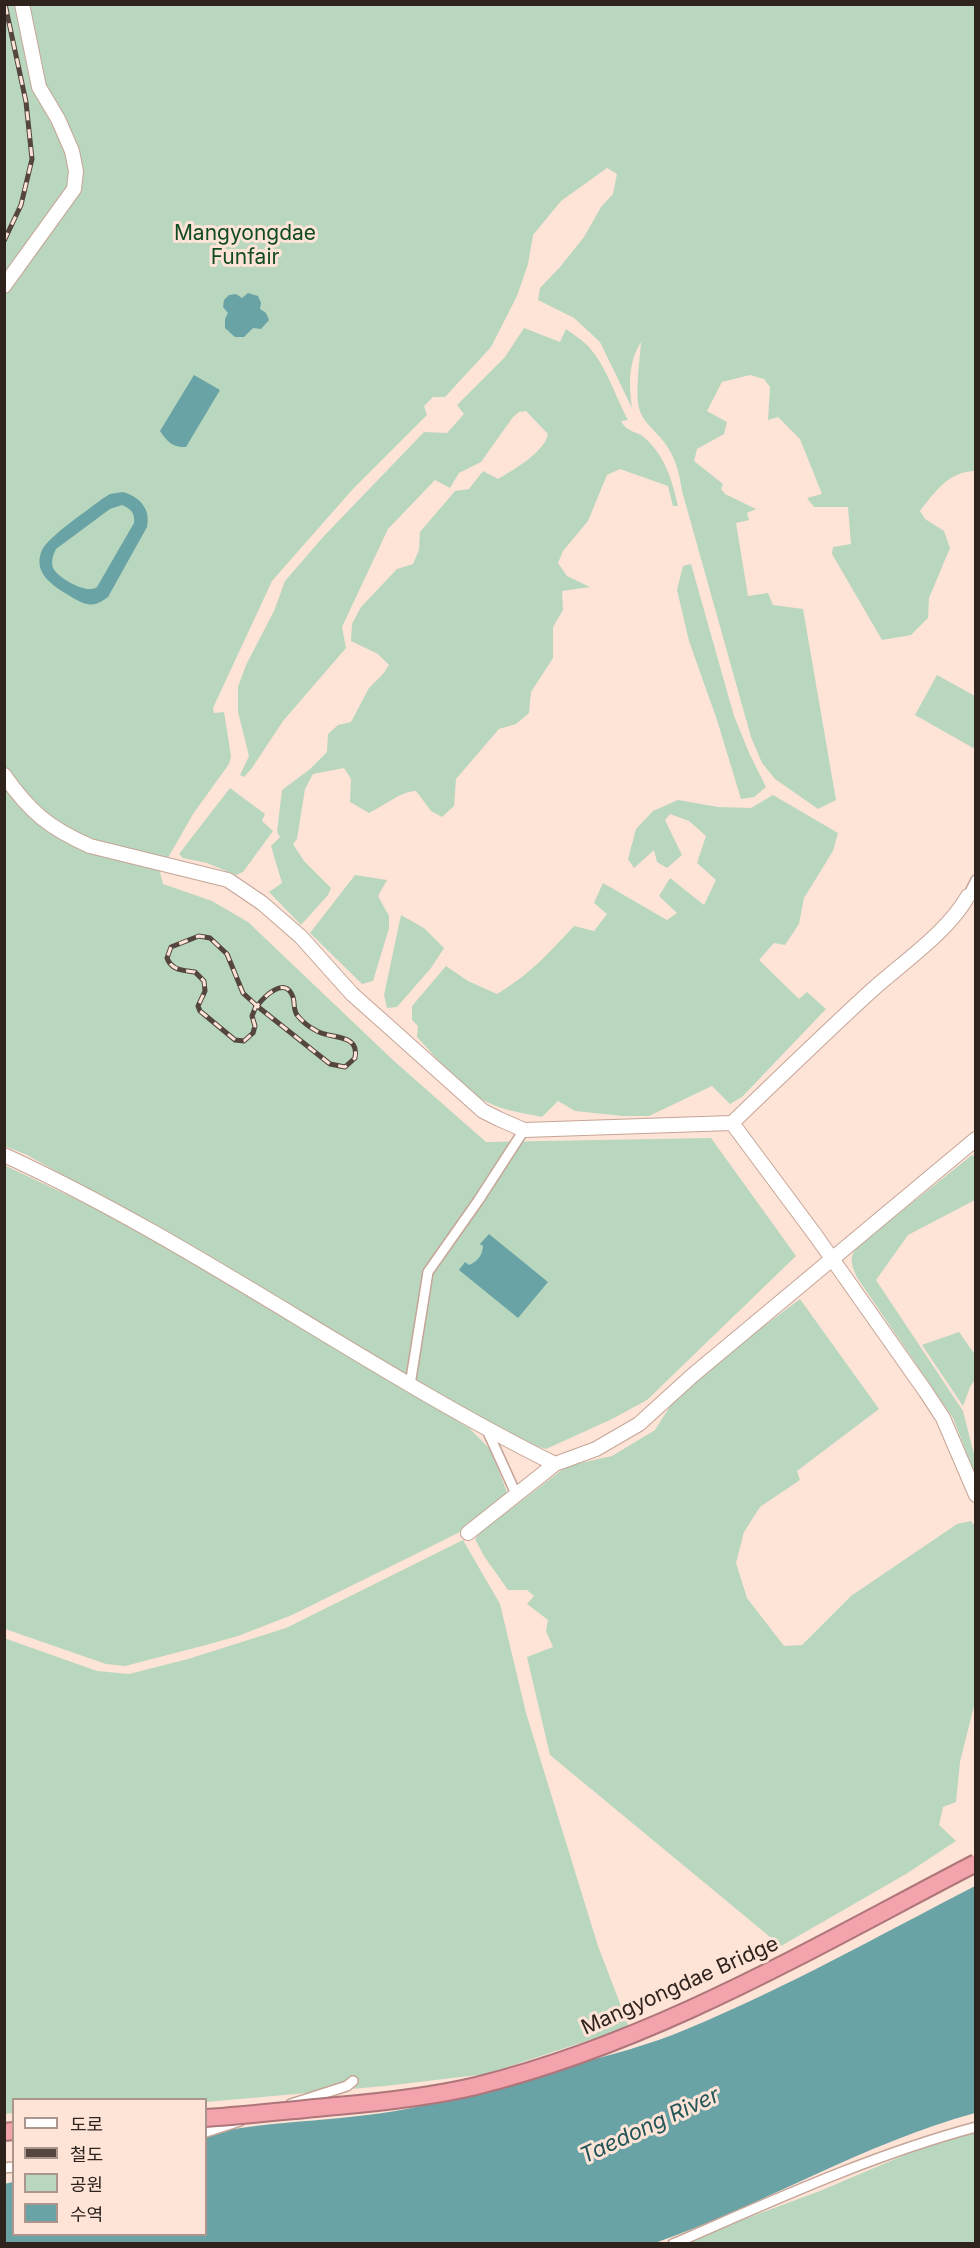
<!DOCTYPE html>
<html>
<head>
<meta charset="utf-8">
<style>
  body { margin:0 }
  #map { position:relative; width:980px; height:2248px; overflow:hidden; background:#fee3d7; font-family:Inter,"Noto Sans KR",sans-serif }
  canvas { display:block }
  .frame { position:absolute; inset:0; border:6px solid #2f231e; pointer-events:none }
  .legend { position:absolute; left:12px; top:2098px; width:195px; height:138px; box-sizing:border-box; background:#fee3d7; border:2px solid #ab968d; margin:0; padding:8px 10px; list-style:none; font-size:18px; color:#2f231e }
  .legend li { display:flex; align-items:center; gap:12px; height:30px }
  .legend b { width:30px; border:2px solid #ab968d }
</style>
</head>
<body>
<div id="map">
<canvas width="980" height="2248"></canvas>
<div class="frame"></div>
<ul class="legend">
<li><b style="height:8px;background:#fff"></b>도로</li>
<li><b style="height:8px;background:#54453f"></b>철도</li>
<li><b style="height:16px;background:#b9d7be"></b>공원</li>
<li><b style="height:16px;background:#69a3a5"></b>수역</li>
</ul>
</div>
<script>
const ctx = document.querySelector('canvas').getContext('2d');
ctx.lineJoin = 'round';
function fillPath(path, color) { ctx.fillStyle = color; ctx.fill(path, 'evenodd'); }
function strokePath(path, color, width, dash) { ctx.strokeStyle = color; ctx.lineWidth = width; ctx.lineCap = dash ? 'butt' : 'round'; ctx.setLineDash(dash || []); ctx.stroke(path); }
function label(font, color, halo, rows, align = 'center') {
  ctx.font = font + ' Inter,sans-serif'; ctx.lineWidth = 6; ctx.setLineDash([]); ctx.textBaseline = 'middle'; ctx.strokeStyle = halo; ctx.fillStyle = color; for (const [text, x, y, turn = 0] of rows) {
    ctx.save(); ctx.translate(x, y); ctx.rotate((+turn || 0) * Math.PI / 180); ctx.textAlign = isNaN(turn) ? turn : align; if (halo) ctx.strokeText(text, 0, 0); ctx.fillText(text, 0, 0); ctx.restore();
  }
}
fillPath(new Path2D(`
  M5,5H975V476L974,471C948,472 934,493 920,511L925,519L944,531L950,548L929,598L928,618L911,635L882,640L832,554L833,547L851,544L848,507H814L807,498L822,494L800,439L778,417L768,420L770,387L764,379L750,375L722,382L707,411L727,422L724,434L697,449L694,461L723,484L721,489L725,494L756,509L747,513L749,520L736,523L748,596L768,593L773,605L803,609L836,800L818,809L775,779L762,763L751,737L682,491C679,472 676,458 664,442C657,432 642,422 639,408C635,392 640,359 641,342C628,363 629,384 632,408L600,342L574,318L538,300L540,288L560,267L584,237L601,207L613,194L617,174L607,168L561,201L533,235L528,264L517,296L491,347L445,397H433L424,406L427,415L352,490L272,581L213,708L214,713L224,712L231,756L229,764L193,814L160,872L163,884L212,901L248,922L394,1061L486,1142L711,1138L796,1256L647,1400L612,1419L546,1449L512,1439L135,1215L27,1155L5,1146Z
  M524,328L560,342L566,329C573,334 582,340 588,346C607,367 615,396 628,420L621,421C628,434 637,430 646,439C666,458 672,480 678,506H673L668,486L620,469L607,475L588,521L563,551L558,563L567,576L590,587L562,591L563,610L553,627V658L531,692L529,713L516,724L499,729L456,779L454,806L442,817L431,811L416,791C401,791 384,806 369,813L350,802L351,779L344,768L313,774L305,789L297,839L293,844L304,861L331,888L328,895L301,925L269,892L282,883L271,846L280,837L277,832L282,790L310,769L327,752L328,734L338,725L351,722L369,688L383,674L389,665L378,654L351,641L352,624L361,607L397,569L413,564L419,550L420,532L455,491L469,489L483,471L498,479C513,470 545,452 548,434L526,411L519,412L513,417L481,462L459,473L450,488L435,480L388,529L342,627L346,648L283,721L252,768L244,777L240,775L249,756L238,712V687L246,665L274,611L285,581L324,536L424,432L447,433L464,414L457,405L505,357Z
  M691,564L734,716L750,755L766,787L754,797L741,799L717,720L689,641L677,590L683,566Z
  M937,675L975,696V749L915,715Z
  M230,788L265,814L262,821L273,831L243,872L236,875L207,863L183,858L179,854Z
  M773,795L838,833L833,851L804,898L799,924L785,945L774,943L759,960L799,999L807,992L826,1009L742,1097L730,1104L712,1086L649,1116H623L575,1111L558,1101L542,1117C524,1113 505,1111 489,1103C460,1089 438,1059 417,1037L418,1026L412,1020V1006L446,966L468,981L497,994C529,975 548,954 574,926L594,931L607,914L594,903L603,883L667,920L677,913L659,896L670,878L704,905L716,880L697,863L706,836L689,821L670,814L665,820L682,855L667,868L657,862L654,850L634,868L628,859L636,829L653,811L678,800L718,807L751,808Z
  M355,875L387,880L378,896L389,916V928L373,981L362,984L310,933Z
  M401,915L424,928L444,948L431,968L397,1007L387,1008L384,995Z
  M972,1155L975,1157V1200L908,1235L876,1280L963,1411L975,1458V1475L953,1418L858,1279C852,1267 848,1258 857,1247Z
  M4,1165L103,1212L158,1241L469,1428L491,1450L508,1495L468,1528L432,1546L292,1615L238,1636L206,1645L125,1666L106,1664L5,1629Z
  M800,1299L879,1409L797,1471L800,1480L760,1507L744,1532L736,1563L747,1598L784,1646L802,1645L851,1596L957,1524L971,1521L976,1528L975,1702L960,1762L956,1802L943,1807L939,1825L956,1841L906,1874L781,1946L550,1755L527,1657L553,1647L546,1631L548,1620L527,1604L534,1596L527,1590H508L484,1556L475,1539L481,1532L567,1466L612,1456L655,1430L674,1400L727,1354Z
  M959,1332L976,1356L975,1380L970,1387L963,1406L922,1345Z
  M463,1540L500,1604L526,1713L598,1946L629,2027L486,2074L385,2086L206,2102V2100H14L13,2113L5,2114L4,1638L97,1671L129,1674L188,1659L286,1628Z
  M975,2125V2243L677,2244L820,2191Z`), '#b9d7be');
fillPath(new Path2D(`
  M248,293L258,296L261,303L260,309L266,313L269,320L261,329L253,328L244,337H235L225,328V319L228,313L223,307L224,300L229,295L236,294L242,298Z
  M194,375L220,390L186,447C174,448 167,442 160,431Z
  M123,492C140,497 151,509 147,527L108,597C101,602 95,606 87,604C81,603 75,599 70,596C53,586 32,573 42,550C49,536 88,510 102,499L110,494ZM122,505C131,509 135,513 134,523L97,587C87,595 58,578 53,568C51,561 53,555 56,549L110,509Z
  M489,1234L548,1282L518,1318L459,1270L465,1262L469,1265C478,1261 482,1256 483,1246L480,1244Z
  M975,1886V2113C864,2143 764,2205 655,2243H5L4,2184L13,2182L14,2234H206V2134C277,2119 350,2122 421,2106C472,2095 521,2080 570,2066C609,2055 650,2045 687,2029C786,1988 880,1935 975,1886Z`), '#69a3a5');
const street = new Path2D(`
  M968,896L976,880
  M410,1385L428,1272L478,1201L524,1130
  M487,1430L516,1494
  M291,2104L347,2086L353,2081
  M206,2132L240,2121
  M4,2168L14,2167
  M673,2244C772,2201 871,2155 976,2127`);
const secondary = new Path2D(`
  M4,286L74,189L76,171L72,151L58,119L39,87L22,4
  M4,775C30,812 49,828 90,846L228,880L262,903L301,937L352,994L388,1026L483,1111L499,1119L524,1130L732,1123C778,1079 824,1034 871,991C903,962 947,933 968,896
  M732,1123L816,1236L926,1392L943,1418L976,1495
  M4,1155C196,1243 366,1370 555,1464
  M468,1533L555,1464L596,1449L639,1424L693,1375L976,1139`);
const highway = new Path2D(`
  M4,2132L14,2131`);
strokePath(street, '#c5a597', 12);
strokePath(secondary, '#c5a597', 16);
strokePath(highway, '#ae767a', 20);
strokePath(street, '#fff', 9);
strokePath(secondary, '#fff', 14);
strokePath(highway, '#f3a3ac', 16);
const rail = new Path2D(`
  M4,241L21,205L32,159L26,102L5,4
  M257,1006L243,993L227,954L210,938L199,936L171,947L167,958C172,971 183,970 195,972L204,981L205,991L198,1006L200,1011L235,1040L244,1041L253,1033L255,1026L252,1016L256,1006H257C264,997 285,975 293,997C295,1003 293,1009 297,1015C301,1020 309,1027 315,1030C329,1040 360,1032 355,1058L345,1067L330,1064L257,1006`);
strokePath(rail, '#54453f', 5);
strokePath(rail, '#fee3d7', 3, [9]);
const highwayBridge = new Path2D(`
  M206,2118C249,2115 293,2110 337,2106C383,2102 430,2097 476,2086C657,2041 812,1948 976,1863`);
strokePath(highwayBridge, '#ae767a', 20, []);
strokePath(highwayBridge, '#f3a3ac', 16);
label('21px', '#104c23', '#fee3d7', [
  ["Mangyongdae",245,234],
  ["Funfair",245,258]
]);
label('21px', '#2f231e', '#fee3d7', [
  ["Mangyongdae Bridge",680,1986,-24]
]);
label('italic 22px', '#235658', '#fee3d7', [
  ["Taedong River",650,2126,-25]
]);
</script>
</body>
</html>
